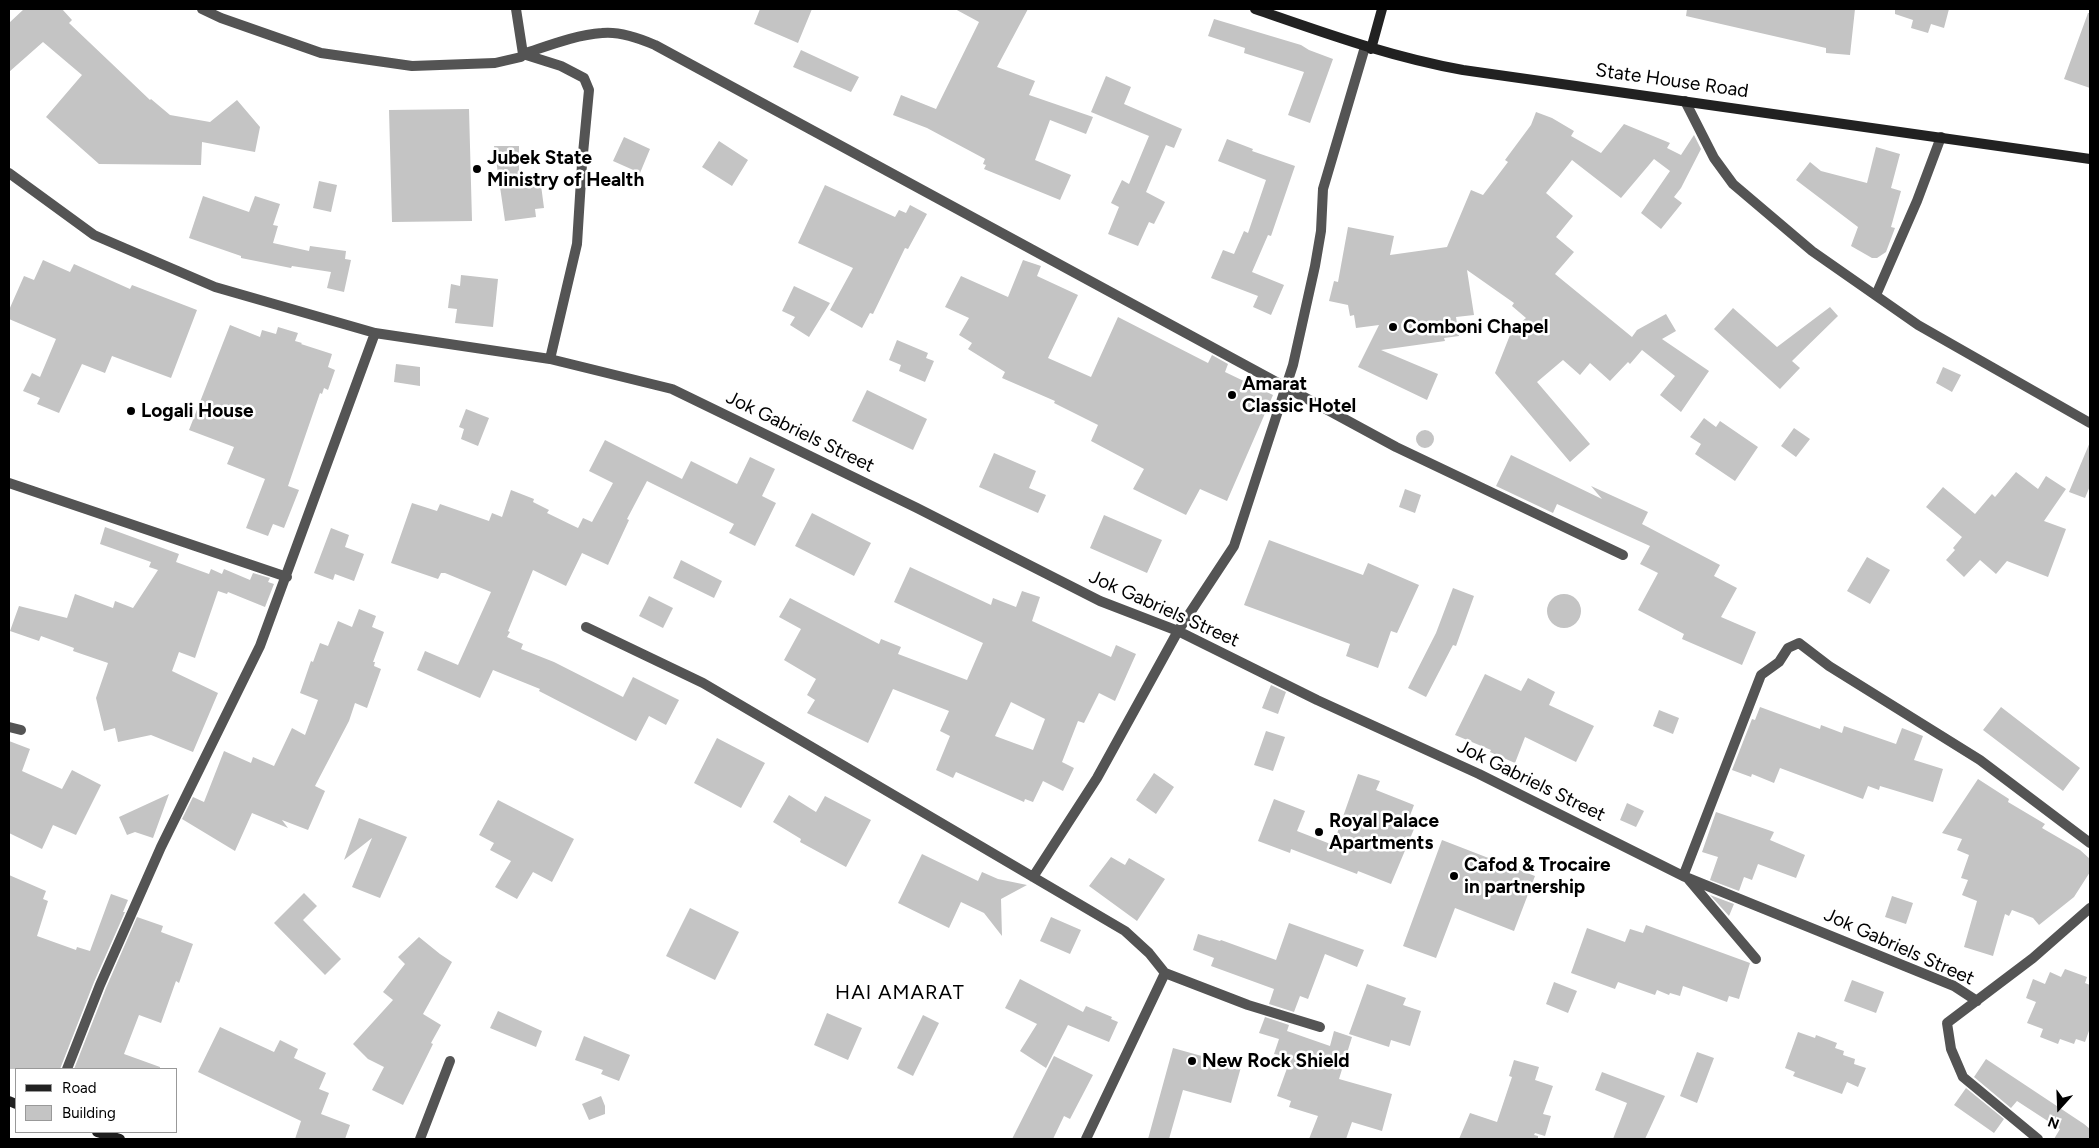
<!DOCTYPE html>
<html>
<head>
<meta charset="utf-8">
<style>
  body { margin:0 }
  #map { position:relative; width:2099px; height:1148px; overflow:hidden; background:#fff; font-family:Figtree,sans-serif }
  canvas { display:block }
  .frame { position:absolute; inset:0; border:10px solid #000; pointer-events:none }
  .legend { position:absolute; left:15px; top:1068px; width:162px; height:65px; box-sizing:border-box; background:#fff; border:1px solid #999; margin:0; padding:6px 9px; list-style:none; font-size:15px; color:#000 }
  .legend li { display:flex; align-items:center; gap:10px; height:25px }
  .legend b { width:25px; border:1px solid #999 }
  .north { position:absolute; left:2034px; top:1083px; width:50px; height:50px; -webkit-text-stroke:4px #fff; paint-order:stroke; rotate:200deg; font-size:14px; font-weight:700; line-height:20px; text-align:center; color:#000 }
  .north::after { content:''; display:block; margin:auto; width:18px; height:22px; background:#000; clip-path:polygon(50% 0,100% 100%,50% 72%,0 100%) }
</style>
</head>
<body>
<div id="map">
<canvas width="2099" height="1148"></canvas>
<div class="frame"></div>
<ul class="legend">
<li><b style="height:6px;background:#212121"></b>Road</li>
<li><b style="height:14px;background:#c4c4c4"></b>Building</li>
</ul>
<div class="north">N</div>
</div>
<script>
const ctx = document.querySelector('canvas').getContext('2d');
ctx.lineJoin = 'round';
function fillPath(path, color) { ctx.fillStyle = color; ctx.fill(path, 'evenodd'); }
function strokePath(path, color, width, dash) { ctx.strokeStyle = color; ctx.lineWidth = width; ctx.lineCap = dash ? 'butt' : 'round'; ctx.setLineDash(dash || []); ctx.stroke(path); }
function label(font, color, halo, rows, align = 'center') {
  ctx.font = font + ' Figtree,sans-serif'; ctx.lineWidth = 5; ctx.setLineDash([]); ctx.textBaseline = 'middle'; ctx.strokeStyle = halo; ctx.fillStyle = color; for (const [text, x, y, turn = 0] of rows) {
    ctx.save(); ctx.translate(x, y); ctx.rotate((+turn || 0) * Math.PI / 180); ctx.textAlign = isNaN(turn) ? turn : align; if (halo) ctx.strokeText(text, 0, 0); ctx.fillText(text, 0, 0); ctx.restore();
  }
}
fillPath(new Path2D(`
  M24,9H62L72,20L69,23L150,100L151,99L170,115L210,122L237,100L260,127L255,152L202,142L201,165L99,164L46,117L82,75L43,42L9,72V23Z
  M760,9H812L798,43L754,24Z
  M955,9H1028L997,67L1035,81L1029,95L1093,117L1086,134L1050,120L1035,160L1071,175L1060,200L984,169L986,165L983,164L985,159L927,128L893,115L901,95L936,109L979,22Z
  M1687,9H1855L1850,55L1826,53V48L1686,16Z
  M1895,9H1949L1944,28L1931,24L1928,33L1911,28L1913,20L1895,14Z
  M2088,13H2090V88L2064,79Z
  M1214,19L1301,45L1309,50L1333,59L1310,123L1288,115L1304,72L1244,53L1245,48L1208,36Z
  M801,50L859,77L851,92L793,67Z
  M1106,76L1131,87L1124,104L1182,129L1174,148L1166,145L1146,192L1165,202L1154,224L1149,222L1138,246L1108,234L1119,207L1111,203L1122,180L1129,184L1149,136L1091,112Z
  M469,109L472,221L392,222L389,110Z
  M1536,112L1552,118L1574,131L1571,136L1601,153L1624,124L1670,143L1667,148L1681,155L1694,135L1701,149L1681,188L1674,197L1682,203L1661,229L1641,213L1670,171L1654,159L1621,198L1572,160L1546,193L1573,216L1556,237L1574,252L1555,274L1632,337L1637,330L1666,314L1676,331L1662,339L1709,371L1681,412L1660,395L1675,376L1642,350L1630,364L1628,362L1610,381L1590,363L1580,375L1563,360L1537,382L1590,444L1570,462L1495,373L1512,330L1526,318L1512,306L1514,303L1467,270L1474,315L1456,317L1459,336L1444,338L1445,341L1381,350L1438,374L1427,400L1358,367L1379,325L1356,328L1354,315L1350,316L1348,305L1329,301L1334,281L1338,282L1348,227L1394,236L1390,255L1447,247L1471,190L1483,195L1508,162L1505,160L1531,125Z
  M624,137L650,149L640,173L613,161Z
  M1227,139L1253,149L1252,151L1295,166L1271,236L1268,235L1252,272L1284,285L1271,315L1253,307L1258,296L1211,278L1223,250L1234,254L1244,231L1248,233L1266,180L1218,161Z
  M719,141L748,160L732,186L702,167Z
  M494,146H519V188L541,185L544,208L535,209L536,217L505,221Z
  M1876,147L1900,154L1891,188L1901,191L1891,227L1895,228L1886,252L1877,258H1872L1851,246L1858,227L1796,180L1810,162L1821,171L1867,183Z
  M319,181L337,185L331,212L313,208Z
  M825,185L895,217L899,210L906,213L910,205L927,214L908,249L905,248L873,314L870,313L862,328L830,310L853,268L798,243Z
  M203,196L249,212L255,196L280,204L273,225L278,226L273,243L309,251L310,246L346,251L345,259L351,260L344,292L327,288L331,272L292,266L291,268L241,258V256L189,238Z
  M43,260L70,272L74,264L130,289L132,285L197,310L171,378L112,356L105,373L82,364L59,413L37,404L40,398L23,391L32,373L40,377L56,339L9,319V310L24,276L34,280Z
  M1023,260L1041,266L1037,276L1078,295L1048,358L1091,377L1118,317L1208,363L1212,355L1228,364L1225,372L1273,395L1227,501L1200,489L1186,515L1133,489L1144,469L1091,441L1098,425L1054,403L1055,401L1002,378L1005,372L968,349L972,343L959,335L969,318L945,307L961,276L1008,297Z
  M461,275L498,279L493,327L455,323L457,309L448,308L451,284L460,286Z
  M794,286L830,303L809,337L790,325L795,317L782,311Z
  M1830,307L1838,316L1792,361L1800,368L1780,389L1714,329L1733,308L1777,347Z
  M230,325L260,337L262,330L276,334L278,327L298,333L295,341L302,343L301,344L332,354L328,367L335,370L328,390L324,388L322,394L320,393L288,486L299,490L284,528L273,524L268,536L246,528L265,479L227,464L234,447L189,430Z
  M897,340L928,353L926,358L934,361L925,382L899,371L901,365L889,360Z
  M396,364L420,367V386L394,382Z
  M1943,367L1961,375L1952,392L1936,383Z
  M867,390L927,419L913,450L852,421Z
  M466,409L489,418L478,446L461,439L464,429L459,427Z
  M1704,418L1716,427L1720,421L1758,447L1735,481L1695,454L1701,444L1690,437Z
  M1794,428L1810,439L1796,457L1781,446Z
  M1416 439a9 9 0 1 1 18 0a9 9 0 1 1-18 0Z
  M605,440L682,479L691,461L737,484L750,457L775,469L762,496L776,503L755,546L729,533L734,524L647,481L627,519L629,520L608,565L582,553L566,586L533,570L508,631L510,632L507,637L523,644L521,649L554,662L623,697L633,677L679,700L666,725L649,716L636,741L539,691L540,689L493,670L480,698L417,670L425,651L458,665L491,592L445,573H441L438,579L391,563L412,503L437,511L440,504L489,521L492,513L502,517L511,490L534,499L533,502L549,510L547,513L578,528L583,518L592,522L613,483L589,471Z
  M2090,442V486L2085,498L2069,492Z
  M994,453L1036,471L1029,488L1046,495L1038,513L979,487Z
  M1511,455L1602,499L1591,486L1648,512L1642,524L1720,565L1714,576L1737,588L1721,617L1756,632L1742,665L1682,639L1684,634L1638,610L1658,573L1640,564L1650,546L1557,504L1553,513L1496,486Z
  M2016,472L2038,489L2046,476L2066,489L2044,521L2066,529L2048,577L2007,561L1996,574L1980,560L1964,577L1946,560L1955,550L1953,548L1962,537L1926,507L1943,487L1975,514L1992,494L1995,497Z
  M1405,489L1421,495L1415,513L1399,507Z
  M812,513L871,543L854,576L795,546Z
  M1104,515L1162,540L1147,573L1090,548Z
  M105,527L179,554L176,562L209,574L211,569L222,574L224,569L250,580L253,573L270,578L268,582L274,584L265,607L228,592L227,594L218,591L195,658L179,652L172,671L218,693L193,752L151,735L118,742L115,728L104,731L96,698L108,663L73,651L74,648L41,636L39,641L10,631L19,606L67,618L75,594L113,608L115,601L133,608L158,570L149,567L151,562L100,544Z
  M331,528L349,535L345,547L364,554L354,581L335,574L333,580L314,573Z
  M1269,540L1363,575L1368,563L1419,585L1397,633L1391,631L1378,668L1346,656L1350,644L1244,605Z
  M1867,557L1890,570L1870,604L1847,591Z
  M681,560L722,581L714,598L673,578Z
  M910,567L991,605L993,598L1016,607L1022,591L1040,597L1032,621L1111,657L1116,645L1136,654L1115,701L1099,693L1084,723L1078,721L1062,762L1074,768L1063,791L1043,781L1033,802L1025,799L1024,802L956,772L953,778L936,770L950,736L940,731L949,711L893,689L868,743L807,713L815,700L807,695L816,679L784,660L801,629L779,617L790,598L879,644L881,639L901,647L898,654L967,680L983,643L894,602ZM1011,702L1045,719L1033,750L995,736Z
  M1453,588L1474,596L1456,646L1453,645L1426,697L1408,688L1436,633Z
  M1547 611a17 17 0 1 1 34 0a17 17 0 1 1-34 0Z
  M649,596L673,608L663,628L639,616Z
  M359,609L376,616L372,627L384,632L373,662H375L374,666L381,669L367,708L355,703L349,721L315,786L325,791L308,830L282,820L288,828L252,813L235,851L182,819L193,797L204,802L224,751L251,763L253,757L274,766L292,728L305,735L318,700L300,693L311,661L313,662L320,643L328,646L338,621L352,627Z
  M1485,674L1521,691L1528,678L1555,692L1549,705L1594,726L1576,762L1525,737L1515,763L1490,752L1491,750L1455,735Z
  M1271,685L1286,692L1278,714L1262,708Z
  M1760,707L1820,729L1821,725L1842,733L1844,726L1896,744L1902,728L1923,736L1914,760L1943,769L1933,802L1880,786L1879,790L1868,786L1863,799L1780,768L1774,783L1752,774L1751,777L1732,770L1752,719L1755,720Z
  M2001,707L2080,768L2063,791L1983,730Z
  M1659,710L1679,718L1673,734L1653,726Z
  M1266,731L1285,737L1273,771L1254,765Z
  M717,738L765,763L741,808L694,783Z
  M9,741L30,749L22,771L62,789L72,770L101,785L76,835L53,825L42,849L9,833Z
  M1154,773L1174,787L1156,814L1136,800Z
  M1358,774L1380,781L1376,790L1414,805L1406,826L1414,829L1391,884L1358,871L1357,874L1291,849L1290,853L1258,841L1274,799L1305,811L1297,831L1333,845Z
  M1978,779L2009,799L2008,802L2045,824L2042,828L2080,850L2090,859V872L2074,897L2039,925L2033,918L2012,910L2009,916L2005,914L1993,956L1964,947L1977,901L1962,895L1968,880L1961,878L1969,855L1957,850L1962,839L1942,833Z
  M169,794L153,838L135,832L127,835L119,817Z
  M789,795L816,812L825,796L871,820L846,867L800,842L801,839L773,822Z
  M498,800L574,839L552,882L533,872L517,899L495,887L511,861L490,850L494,843L479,835Z
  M1627,803L1644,811L1636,827L1620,820Z
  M1716,812L1774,832L1770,840L1805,855L1796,878L1758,864L1752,880L1744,877L1739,891L1710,880L1718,857L1702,852Z
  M359,818L407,837L380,898L352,887L372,838L344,860Z
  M1442,840L1535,876L1514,931L1455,908L1436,958L1403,946Z
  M922,854L978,881L982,872L998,879L1027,885L1001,899L1002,936L984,913L961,902L949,928L898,903Z
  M1111,857L1125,865L1129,858L1165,879L1137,921L1089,886Z
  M9,875L46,891L43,899L48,901L37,936L76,950L77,947L90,951L111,894L128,900L123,912H125L94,982L60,1069H9Z
  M304,893L317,906L303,920L341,959L325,975L274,923Z
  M1710,895L1734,904L1729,916Z
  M1892,896L1913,903L1906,924L1885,917Z
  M690,908L739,932L715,980L666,956Z
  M137,917L163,926L161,932L193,944L179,983L176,981L161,1023L139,1015L124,1054L160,1067V1069H74L106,988Z
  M1051,917L1081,930L1070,954L1040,941Z
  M1289,923L1364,950L1357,967L1325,954L1308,999L1300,996L1294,1012L1269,1004L1274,989L1211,966L1214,958L1193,950L1198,934L1220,941L1221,940L1276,960Z
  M1646,925L1750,963L1739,999L1729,996L1727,1002L1683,986L1680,996L1670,993L1669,995L1657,990L1655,995L1618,982L1615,989L1571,973L1587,928L1625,942L1630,929L1643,933Z
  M419,937L440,954L452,962L423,1014L441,1025L431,1043L433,1044L403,1105L372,1090L384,1067L368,1059L353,1044L393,1000L383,992L405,964L398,957Z
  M2065,969L2087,977L2085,983L2090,985V1028L2085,1042L2076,1039L2074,1044L2060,1039L2058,1044L2040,1037L2043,1029L2027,1023L2036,1002L2026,998L2033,979L2045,984L2050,972L2061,977Z
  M1020,979L1083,1012L1086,1006L1112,1017L1111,1019L1118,1022L1109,1042L1068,1025L1046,1068L1020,1051L1037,1024L1005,1008Z
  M1852,980L1884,992L1876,1013L1844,1001Z
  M1554,982L1577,991L1568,1013L1546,1004Z
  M1367,984L1406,998L1403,1005L1421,1011L1410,1046L1391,1040L1389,1047L1349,1034Z
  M498,1011L542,1031L536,1047L490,1028Z
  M827,1013L862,1028L848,1060L814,1045Z
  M923,1015L939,1023L913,1076L897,1068Z
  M1265,1017L1289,1025L1287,1031L1330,1046L1334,1031L1352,1037L1339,1079L1392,1094L1382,1131L1352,1122L1346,1139H1309L1318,1116L1289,1107L1291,1101L1277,1096L1290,1060L1274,1054L1279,1039L1259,1033Z
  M220,1027L274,1052L280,1040L298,1049L294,1058L326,1073L319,1089L329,1093L321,1114L350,1125L345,1139H295L301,1121L198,1072Z
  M1798,1032L1815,1038L1816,1035L1837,1043L1835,1048L1844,1051L1843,1055L1855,1059L1854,1064L1866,1068L1858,1087L1847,1082L1842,1094L1793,1076L1795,1072L1785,1068Z
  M584,1036L630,1055L619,1081L601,1074L603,1070L575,1060Z
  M1173,1048L1241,1067L1231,1103L1183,1090L1169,1139H1148Z
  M1697,1052L1714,1058L1697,1103L1680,1096Z
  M1054,1056L1093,1075L1070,1119L1064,1116L1053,1139H1012Z
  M1986,1059L2084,1124L2090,1129V1139H2054L2060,1129L2017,1101L2011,1108L1974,1077Z
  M1514,1060L1539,1067L1535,1080L1553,1086L1543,1114L1551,1116L1545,1136L1535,1133L1534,1135L1538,1136V1139H1459L1470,1113L1497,1122L1512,1077L1509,1076Z
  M1602,1072L1665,1096L1645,1139H1613L1627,1103L1595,1090Z
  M1966,1088L2004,1119L1994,1133L1954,1105Z
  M601,1096L605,1106V1114L589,1120L582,1104Z`), '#c4c4c4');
strokePath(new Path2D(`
  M202,9L221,18L321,53L412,66L495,63L521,57L523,54C548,46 575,35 602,33C620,31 639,38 655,45L1396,447L1623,555
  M516,9L523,54L561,66L584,78L589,90L582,164L577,244L550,359
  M1685,101L1714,158L1733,184L1812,251L1918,325L2090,423
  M9,173L94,235L215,287L375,333L550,359L672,389L917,508L1100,601L1178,631L1317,700L1479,774L1683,876L1954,986L1977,1001
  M1876,295L1917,201L1941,137
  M9,483L287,577
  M586,627L703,683L1125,931L1149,953L1165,973L1248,1005L1320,1027
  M9,727L21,730
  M1033,877L1097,778L1178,631L1234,546L1293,365L1315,266L1321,231L1323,189L1365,47
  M1756,959L1684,874L1761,675L1779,662L1788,648L1799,643L1829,666L1980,760L2090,843
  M67,1069L100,985L161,847L260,646L375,333
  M420,1139L450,1061
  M1086,1139L1165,973
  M2038,1139L1963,1077L1951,1049L1947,1023L2033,958L2090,908`), '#545454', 10);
strokePath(new Path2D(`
  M1255,9C1325,33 1390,57 1463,70L2090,159
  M1371,49L1382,9
  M9,1101L16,1104
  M97,1132L120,1139`), '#212121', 10);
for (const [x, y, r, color] of [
  [477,169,5,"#000"],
  [1393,327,5,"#000"],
  [1232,395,5,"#000"],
  [131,411,5,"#000"],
  [1319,832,5,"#000"],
  [1454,876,5,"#000"],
  [1192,1061,5,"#000"]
]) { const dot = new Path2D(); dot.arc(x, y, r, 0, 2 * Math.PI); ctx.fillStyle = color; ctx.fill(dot); strokePath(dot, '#fff', 2); }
label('19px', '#000', '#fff', [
  ["State House Road",1672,81,8],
  ["Jok Gabriels Street",800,432,26],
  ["Jok Gabriels Street",1164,609,24],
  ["Jok Gabriels Street",1531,781,26],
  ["Jok Gabriels Street",1899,947,24]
]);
label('bold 19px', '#000', '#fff', [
  ["Jubek State",487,158],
  ["Ministry of Health",487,180],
  ["Comboni Chapel",1403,327],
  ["Amarat",1242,384],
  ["Classic Hotel",1242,406],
  ["Logali House",141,411],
  ["Royal Palace",1329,821],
  ["Apartments",1329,843],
  ["Cafod & Trocaire",1464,865],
  ["in partnership",1464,887],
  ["New Rock Shield",1202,1061]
], 'left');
ctx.letterSpacing = '1px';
label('20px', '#000', '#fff', [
  ["HAI AMARAT",900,993]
]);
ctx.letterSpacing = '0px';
</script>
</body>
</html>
